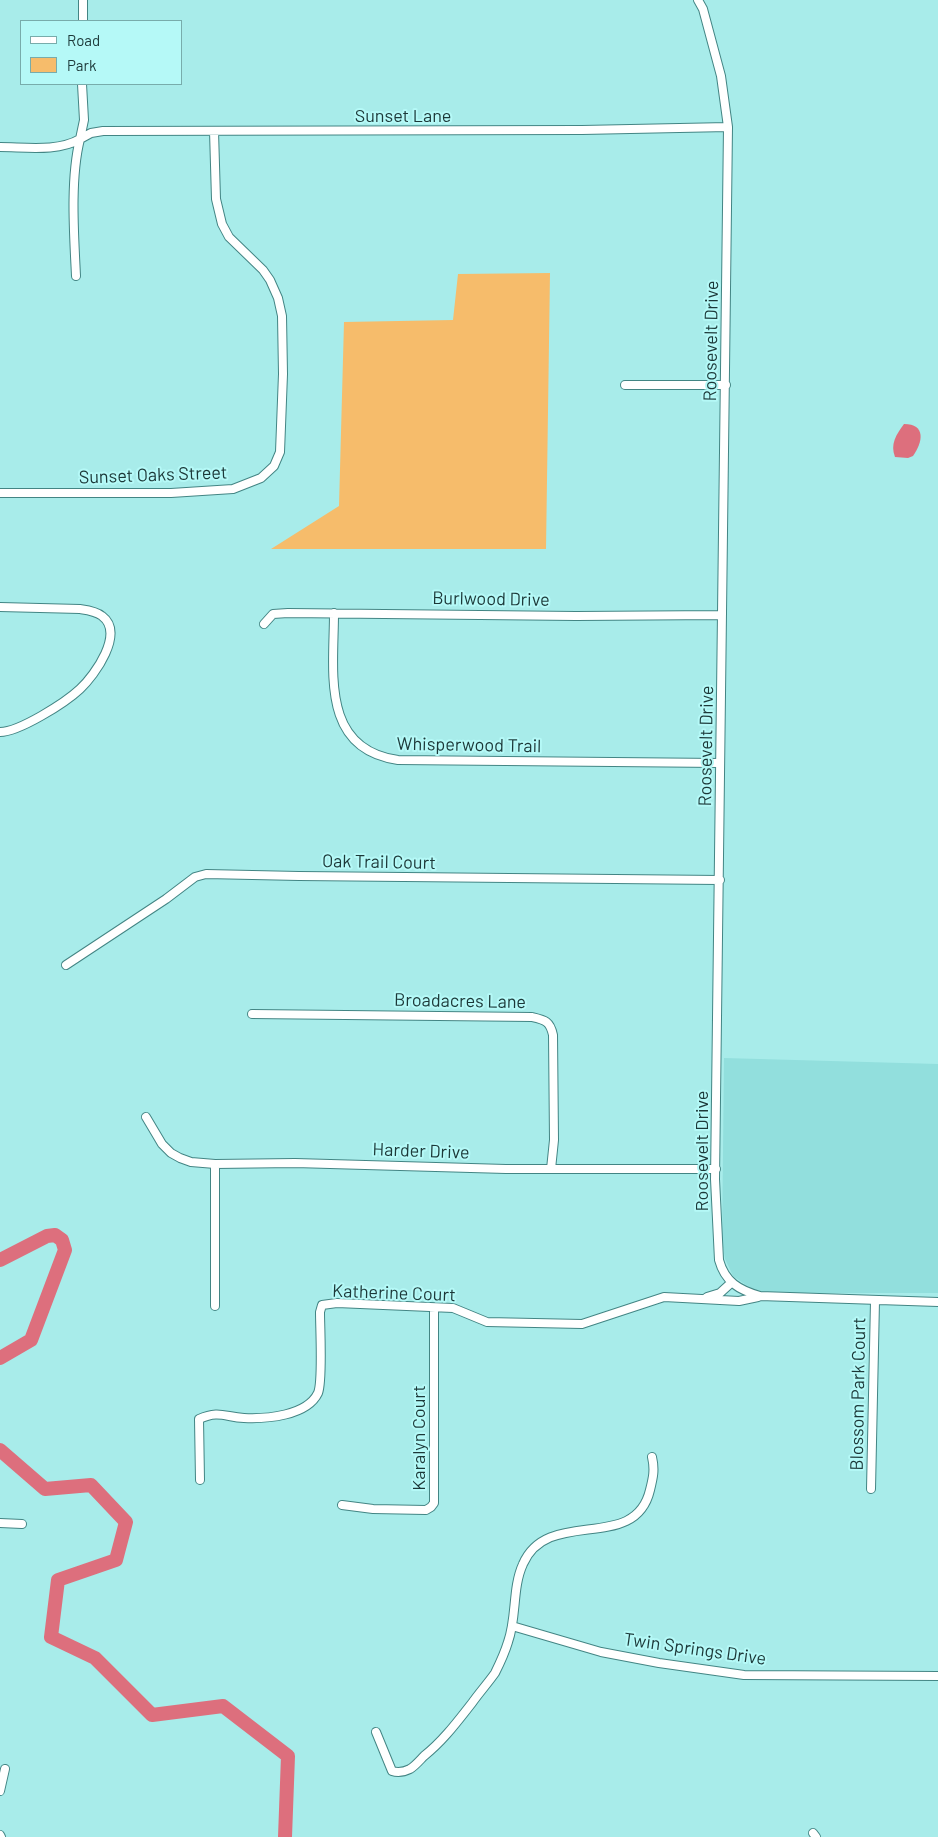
<!DOCTYPE html>
<html>
<head>
<meta charset="utf-8">
<style>
  body { margin:0 }
  #map { position:relative; width:938px; height:1837px; overflow:hidden; background:#a8ecea; font-family:Barlow,sans-serif }
  canvas { display:block }
  .legend { position:absolute; left:20px; top:20px; width:162px; height:65px; box-sizing:border-box; background:#b5f9f7; border:1px solid #78acab; margin:0; padding:6px 9px; list-style:none; font-size:15px; color:#1c3838 }
  .legend li { display:flex; align-items:center; gap:10px; height:25px }
  .legend b { width:25px; border:1px solid #78acab }
</style>
</head>
<body>
<div id="map">
<canvas width="938" height="1837"></canvas>
<ul class="legend">
<li><b style="height:6px;background:#fff"></b>Road</li>
<li><b style="height:14px;background:#f6bc6b"></b>Park</li>
</ul>
</div>
<script>
const ctx = document.querySelector('canvas').getContext('2d');
ctx.lineJoin = 'round';
function fillPath(path, color) { ctx.fillStyle = color; ctx.fill(path, 'evenodd'); }
function strokePath(path, color, width, dash) { ctx.strokeStyle = color; ctx.lineWidth = width; ctx.lineCap = dash ? 'butt' : 'round'; ctx.setLineDash(dash || []); ctx.stroke(path); }
function label(font, color, halo, rows, align = 'center') {
  ctx.font = font + ' Barlow,sans-serif'; ctx.lineWidth = 4; ctx.setLineDash([]); ctx.textBaseline = 'middle'; ctx.strokeStyle = halo; ctx.fillStyle = color; for (const [text, x, y, turn = 0] of rows) {
    ctx.save(); ctx.translate(x, y); ctx.rotate((+turn || 0) * Math.PI / 180); ctx.textAlign = isNaN(turn) ? turn : align; if (halo) ctx.strokeText(text, 0, 0); ctx.fillText(text, 0, 0); ctx.restore();
  }
}
fillPath(new Path2D(`
  M724,1058L938,1064V1293H762L746,1285L733,1276L725,1259L722,1241Z`), '#92dfdd');
fillPath(new Path2D(`
  M550,273L546,549H271L339,506L344,322L453,320L458,274Z`), '#f6bc6b');
fillPath(new Path2D(`
  M904,424C926,424 923,442 913,456L908,458L895,457C890,444 896,435 904,424Z`), '#dd6f7d');
strokePath(new Path2D(`
  M0,1260L47,1236L55,1235L62,1240L65,1250L31,1340L0,1358
  M0,1450L45,1489L91,1485L126,1522L116,1560L58,1580L51,1637L95,1658L152,1715L223,1706L288,1756L285,1837`), '#dd6f7d', 14);
const minor = new Path2D(`
  M698,0L703,9L721,76L728,127L715,1179L719,1260C725,1282 739,1290 760,1296L938,1302
  M83,21V0
  M0,147C25,147 58,152 80,139L84,120L82,84
  M76,276C74,234 70,179 80,139L91,133L103,131L582,130L728,127
  M625,385H726
  M0,493H171L233,489L261,478L274,466L280,452L283,374L282,316L278,298L270,280L263,270L229,237L222,224L216,199L214,131
  M0,607L80,609C87,610 96,611 102,616C125,633 95,675 80,689C65,703 19,732 0,732
  M334,613C334,671 320,749 398,760L720,763
  M264,624L273,614L288,613L576,616L722,615
  M66,965L166,899L195,877L206,874L299,876L720,880
  M252,1014L532,1017C545,1020 550,1021 553,1035L554,1140L551,1169
  M146,1117L162,1144L171,1153L180,1158L191,1162L215,1164L295,1163L506,1169H716
  M215,1164V1306
  M707,1297L720,1293L731,1283
  M200,1480L199,1419C219,1410 225,1417 244,1418C266,1419 307,1416 318,1393C323,1381 320,1329 320,1312L322,1305L337,1303L453,1308L487,1322L582,1324L664,1297L739,1301L758,1297
  M871,1489L875,1301
  M342,1505L373,1509L426,1510L431,1507L434,1503V1308
  M0,1523L22,1524
  M512,1626L601,1652L659,1663L744,1675L938,1676
  M376,1732L392,1771C398,1773 404,1772 410,1769C415,1766 420,1760 424,1756C443,1741 457,1722 472,1703C479,1693 488,1683 495,1673C500,1663 505,1652 508,1642C517,1617 512,1588 523,1564C548,1506 635,1554 650,1490C653,1478 655,1470 652,1457
  M0,1791L5,1769
  M813,1833L816,1837
  M0,1835L1,1837`);
strokePath(minor, '#438584', 10);
strokePath(minor, '#fff', 8);
label('18px', '#1c3838', '#b5f9f7', [
  ["Sunset Lane",403,116],
  ["Roosevelt Drive",711,341,-89],
  ["Sunset Oaks Street",153,475,-2],
  ["Burlwood Drive",491,599,1],
  ["Whisperwood Trail",469,745,1],
  ["Roosevelt Drive",706,746,-89],
  ["Oak Trail Court",379,862,1],
  ["Broadacres Lane",460,1001,1],
  ["Harder Drive",421,1151,2],
  ["Roosevelt Drive",702,1151,-90],
  ["Katherine Court",394,1293,2],
  ["Blossom Park Court",858,1394,-89],
  ["Karalyn Court",419,1438,-90],
  ["Twin Springs Drive",695,1649,8]
]);
</script>
</body>
</html>
